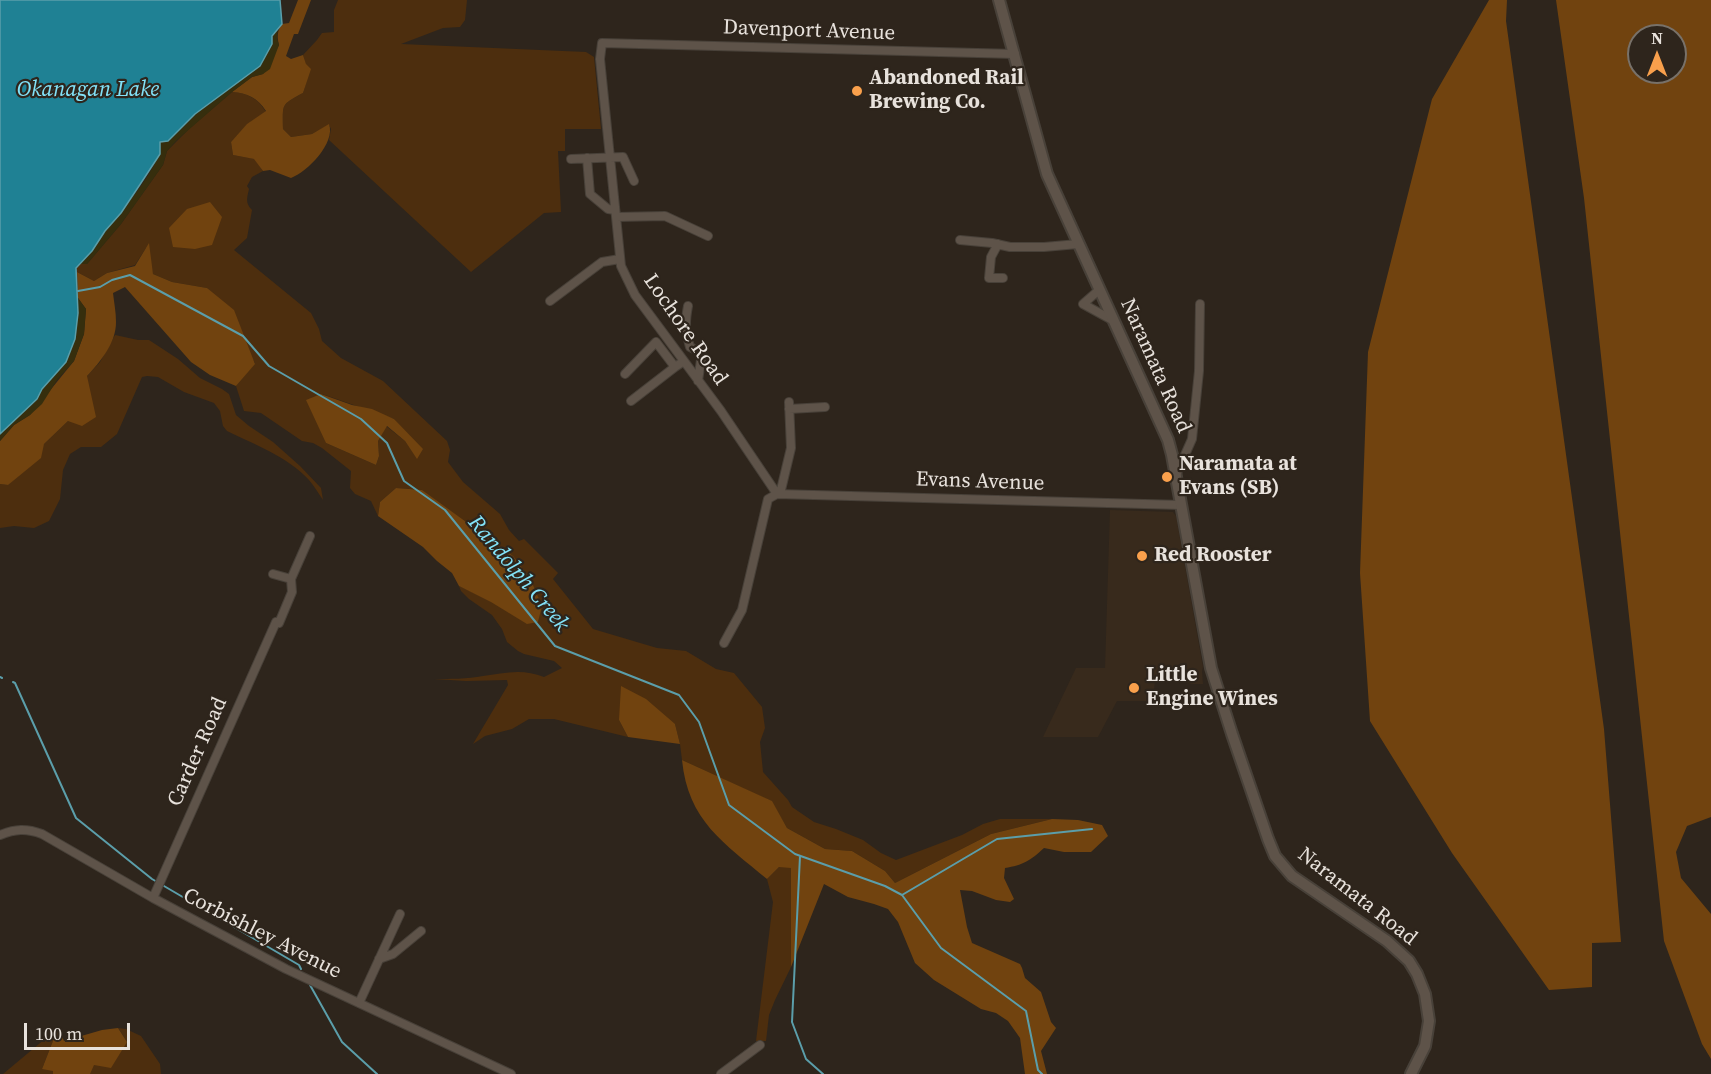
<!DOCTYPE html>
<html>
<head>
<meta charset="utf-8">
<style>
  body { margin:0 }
  #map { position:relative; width:1711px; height:1074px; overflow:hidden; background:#2e251c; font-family:"Source Serif 4",serif }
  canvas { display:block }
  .north { position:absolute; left:1627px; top:24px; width:60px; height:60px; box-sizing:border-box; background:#2e251c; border:2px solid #787169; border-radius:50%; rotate:0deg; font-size:16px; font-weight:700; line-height:24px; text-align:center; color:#e8e2dc }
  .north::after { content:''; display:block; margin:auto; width:21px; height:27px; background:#f9a04c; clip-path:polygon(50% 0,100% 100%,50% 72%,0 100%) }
  .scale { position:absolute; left:24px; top:1023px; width:106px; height:27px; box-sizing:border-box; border:3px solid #e8e2dc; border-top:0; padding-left:8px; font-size:18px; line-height:21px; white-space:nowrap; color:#e8e2dc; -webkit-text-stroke:4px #2e251c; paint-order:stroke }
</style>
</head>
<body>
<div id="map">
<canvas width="1711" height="1074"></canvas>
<div class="north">N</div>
<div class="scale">100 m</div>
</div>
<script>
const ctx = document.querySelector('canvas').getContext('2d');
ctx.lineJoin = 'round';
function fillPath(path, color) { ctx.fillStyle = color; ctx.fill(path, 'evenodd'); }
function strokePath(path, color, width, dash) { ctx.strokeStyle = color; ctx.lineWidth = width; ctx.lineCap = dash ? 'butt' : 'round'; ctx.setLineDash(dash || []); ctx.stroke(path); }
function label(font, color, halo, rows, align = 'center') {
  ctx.font = font + ' "Source Serif 4",serif'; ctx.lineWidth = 4.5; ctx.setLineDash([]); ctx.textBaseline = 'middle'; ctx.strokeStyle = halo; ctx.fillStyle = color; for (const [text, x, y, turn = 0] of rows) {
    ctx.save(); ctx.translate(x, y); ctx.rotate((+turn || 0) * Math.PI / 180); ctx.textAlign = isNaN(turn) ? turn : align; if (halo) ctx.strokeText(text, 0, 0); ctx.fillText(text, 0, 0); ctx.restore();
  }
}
fillPath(new Path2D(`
  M1110,510L1173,512L1176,516L1203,667L1202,671L1203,684H1191L1181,680H1155L1153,701H1117L1098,737H1043L1076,668H1105Z`), '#382a1c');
fillPath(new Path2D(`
  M338,0H467L465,20L460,27L443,28L401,44L586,52L594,57L601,129H565V151H558L561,212L544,213L471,272L329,140L331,129L329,125L312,134L291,137L283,129C283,104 280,105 303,93L310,69L306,65L303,55L317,40L322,33L334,32V10Z
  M232,92C247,93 258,98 266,112L248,124L231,142L233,155L255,159L263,171L252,177L247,186L249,189C247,198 245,203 252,210L247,238L234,250L311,313L319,329L322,341L341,358L383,381L447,441L450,450L448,462L463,482L500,514L509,530L519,541L524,539L558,573L553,579L593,629L657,648L686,651L716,669L734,673L762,707L765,728L760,742L763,772L788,800L792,807L814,822L836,829L863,840L881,853L896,860L962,835L983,824L1000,819H1052L991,834L895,883L885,871L852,851L825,849L787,828L771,801L682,760L680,744L675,724L619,720L628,737L554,719H529L512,729L485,736L473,744L508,685L507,680L466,681L434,679C450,679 467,679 483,676C503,673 523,668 544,677L562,668L554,661L524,654L518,651L507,642L502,629L492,615L469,599L461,591L459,586L538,622L541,606L530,578L422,490L396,488L380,502L378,516L371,501L355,494L350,488L351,471L322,448L313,443L302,441L261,413L244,411L236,386L255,363L207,288L172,282L153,274L146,248L135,265L107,273L94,281L77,272L76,268L80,264H87L121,224L163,165L167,151L190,128ZM322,394L394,419L417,458L405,441L386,426L378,441L379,456L376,465L326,443Z
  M115,335L138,340H149L178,359L200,378L222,389L229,394L236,415L249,426L273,442L300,466L321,488L323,500C319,494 314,486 309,480C288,457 254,444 227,431L223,426L220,411L214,403L184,392L158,377L147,376L142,377L117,434L101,447H81L70,454L63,470L60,499L49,521L34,528L14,526L0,528V484L8,485L44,444L68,421L87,376L100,362Z
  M779,867H791V967L775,1000L769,1015L766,1041H756L773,902L767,879Z
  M58,1028L42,1069L127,1042L118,1028L126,1029L141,1036L160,1064L161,1074H3Z`), '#4d2e0e');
fillPath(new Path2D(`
  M298,0H311L298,34H294L286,56L291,59L303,55L306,64L311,69L303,93C280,105 283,104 283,129L291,137L312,134L329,124C336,143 307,172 291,178L270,170L263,171L254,159L233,155L231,142L247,124L266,111C258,98 247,93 232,92L252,77L263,74L279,45C277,37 277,31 282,24L289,23Z
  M1489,0H1507L1506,21L1604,729L1621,942L1592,943V987L1549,990L1452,853L1370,721L1360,573L1368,352L1432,99Z
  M1556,0H1711V817L1687,826L1676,852L1681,878L1711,914V1059L1702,1044L1664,941L1584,198ZM1639,36H1675V72H1639Z
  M210,202L222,217L212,245L195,249L173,247L169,228L187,209Z
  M149,243L153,274L172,282L207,288L234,310L255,364L236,386L210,375L191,362L125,287L113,293C114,302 116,312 116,322C116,343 101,361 87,376L96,417L82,426L68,421L44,444L41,458L8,485L0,484V441L14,425L30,415L74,361L84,334L86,309L78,298L77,272L94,281L107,273L135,266Z
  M321,394L352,405L372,409L394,419L423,449L417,459L405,441L387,426L378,441L379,456L376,465L326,443L306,400Z
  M396,488L422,490L513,556L530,578L542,606L538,622L527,624L491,602L459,586L452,573L437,561L423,547L378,516L380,502Z
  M621,686L646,699L675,724L680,744L628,737L619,720Z
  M682,760L772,801L787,828L825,849L852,851L885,871L895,883L991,834L1052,819L1078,820L1102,825L1108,836L1091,852H1064L1044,848C1030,861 1023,865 1005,868L1004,878L1014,899L1010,902L996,900L972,891L960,890L967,927L972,943L1020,964L1022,968L1025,978L1041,992L1051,1022L1056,1028L1041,1051L1047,1074H1025L1020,1038L1008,1021L996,1013L981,1009L934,980L915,963L898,922L888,909L874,904L848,897L824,884L791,967V868L779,867L767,879C724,843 688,821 682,760Z
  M58,1028L64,1041L102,1030L118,1028L127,1042L111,1068L94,1065L90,1074H53V1071L42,1069Z`), '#71430f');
fillPath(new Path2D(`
  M278,29L277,38L279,45L270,69L263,74L252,77L232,92L177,140L167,151L163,165L121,224L87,264H80C90,253 97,242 106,230C124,207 147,183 158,156C160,152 160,147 160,142L168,140L195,114L215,98L231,88L272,44V36Z
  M78,298L86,309L84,334L74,361L57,380L42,404L30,415L14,425L0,441V434L37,399L42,389L66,362L78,313Z`), '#362e0d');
const water = new Path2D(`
  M0,0H280L282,24L272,36V44L260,66L195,114L168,141L160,142V154L139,186L121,213L105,231L92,251L76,268L78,313L75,339L66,362L42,389L37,399L0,434Z`);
fillPath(water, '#1f8194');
strokePath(water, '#5b9eaa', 1.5);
strokePath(new Path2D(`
  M78,291L100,287L112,280L130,275L243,336L269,366L361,419L387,443L404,481L445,510L555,646L679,695L699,722L729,805L795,854L885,886L902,895L941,948L1026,1011L1038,1070L1042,1074
  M0,677L2,678
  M13,682L15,683L76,818L152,879L299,965L301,969
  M800,856L792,1022L806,1059L823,1074
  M902,895L997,839L1092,829
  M310,985L342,1042L377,1074`), '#5b9eaa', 2);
const street = new Path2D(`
  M587,158L590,194L608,209L615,210
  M571,159L623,157L634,181
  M616,217L665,216L708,236
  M960,240L992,243L1010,247H1044L1078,244
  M998,244L991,257L989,278H1003
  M1099,290L1083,304L1114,321
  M550,301L602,262L620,259
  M688,306C685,322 685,330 690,347L702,353L698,381
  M625,374L656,342L675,367L684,361
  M631,401L675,367
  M789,409L825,407
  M1176,475L1192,439L1199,371L1200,304
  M777,494L1181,505
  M780,494L791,448L789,402
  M273,574L291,579L292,592L279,623
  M291,579L310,536
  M724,643L742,610L768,499L777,494L721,411L635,295L621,266L600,59L602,43L1015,54
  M0,835C15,829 26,828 42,834L153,898L286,969L511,1074
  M153,898L276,622
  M379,959L393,954L421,931
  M359,1003L400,914
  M721,1074L760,1045`);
const secondary = new Path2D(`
  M999,0L1047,174L1168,440L1172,455L1211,668L1232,734L1268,839L1275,856L1292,876L1387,941L1409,961L1417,974L1425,994L1429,1021L1425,1046L1411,1074`);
strokePath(street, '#484139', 10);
strokePath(secondary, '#484139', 14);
strokePath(street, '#5e5349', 8);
strokePath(secondary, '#5e5349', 10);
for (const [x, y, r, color] of [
  [857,91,6,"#f9a04c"],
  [1167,477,6,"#f9a04c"],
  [1142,556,6,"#f9a04c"],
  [1134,688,6,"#f9a04c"]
]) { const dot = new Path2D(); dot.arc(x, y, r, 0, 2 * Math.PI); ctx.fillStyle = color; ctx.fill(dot); strokePath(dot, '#2e251c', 2); }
label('21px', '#e8e2dc', '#2e251c', [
  ["Davenport Avenue",809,31,2],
  ["Lochore Road",685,330,55],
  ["Naramata Road",1155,366,66],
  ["Evans Avenue",980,482,2],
  ["Carder Road",198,752,-66],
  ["Naramata Road",1357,897,38],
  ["Corbishley Avenue",262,934,27]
]);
label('bold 21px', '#e8e2dc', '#2e251c', [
  ["Abandoned Rail",869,79],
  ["Brewing Co.",869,103],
  ["Naramata at",1179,465],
  ["Evans (SB)",1179,489],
  ["Red Rooster",1154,556],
  ["Little",1146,676],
  ["Engine Wines",1146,700]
], 'left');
label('italic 22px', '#83e3f9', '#2e251c', [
  ["Okanagan Lake",88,90],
  ["Randolph Creek",518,574,50]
]);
</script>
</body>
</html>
